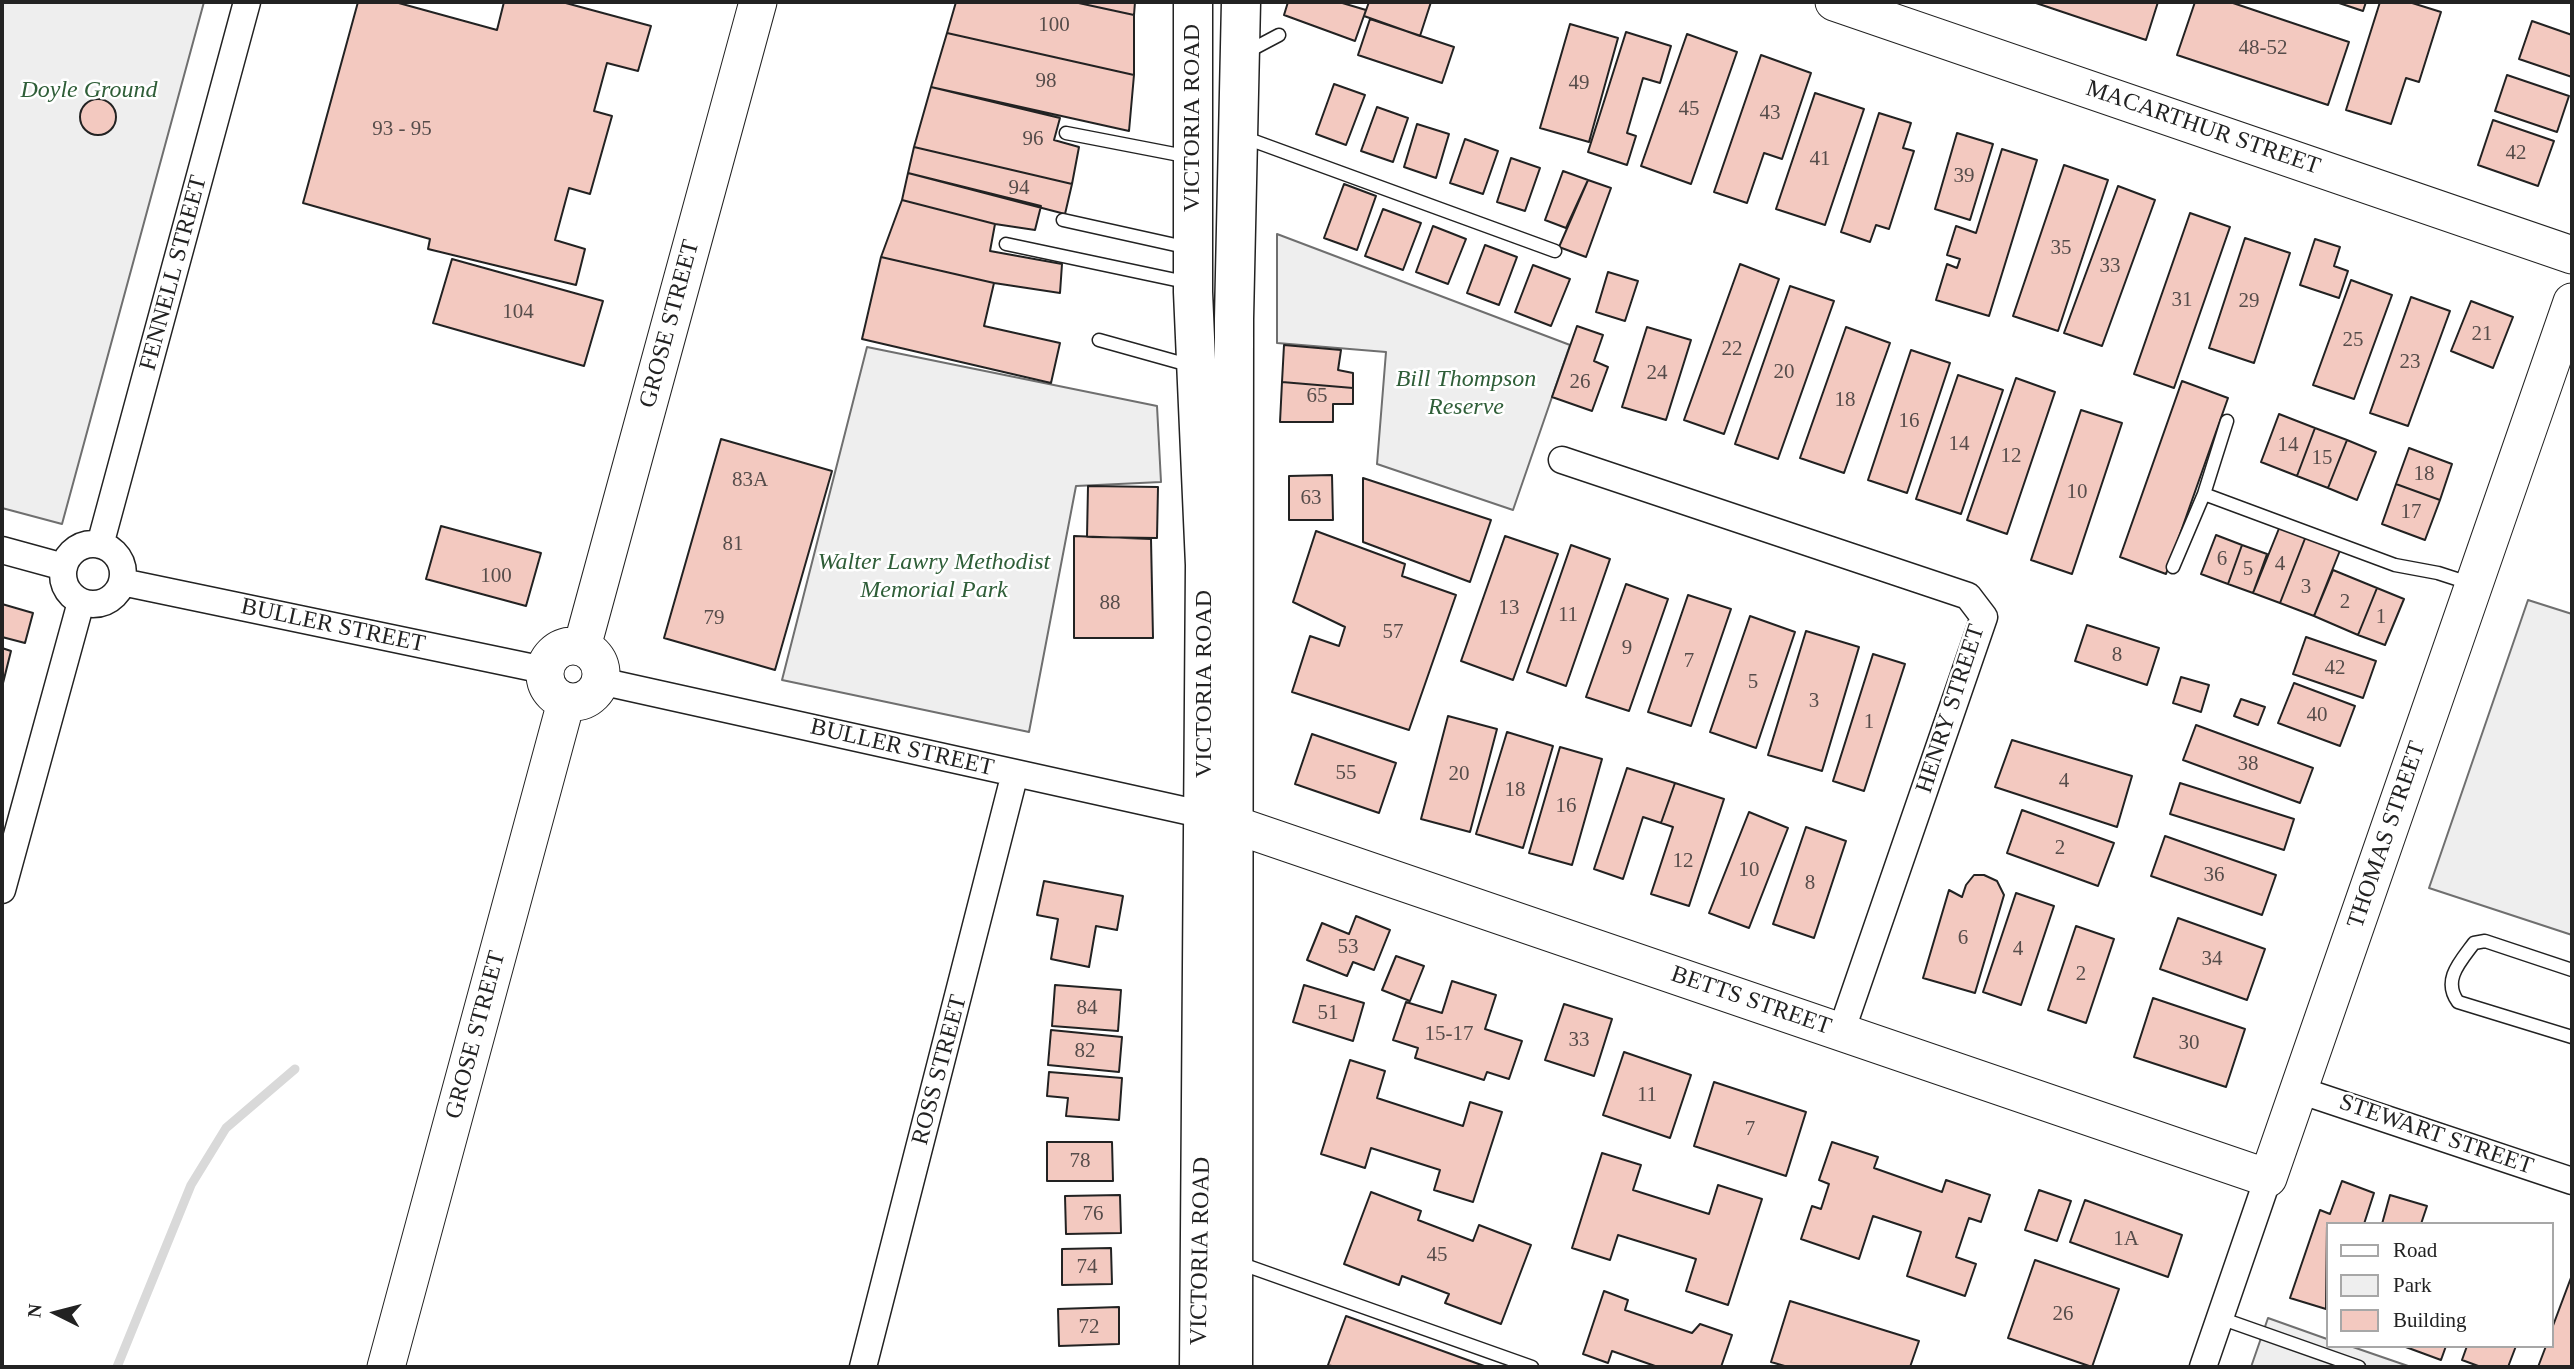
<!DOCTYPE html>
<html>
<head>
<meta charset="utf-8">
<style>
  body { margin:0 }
  #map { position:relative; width:2574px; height:1369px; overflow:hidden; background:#fff; font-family:"Times New Roman",serif }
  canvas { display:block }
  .frame { position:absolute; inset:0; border:4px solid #222; pointer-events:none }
  .legend { position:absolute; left:2326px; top:1222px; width:228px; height:126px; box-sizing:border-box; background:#fff; border:2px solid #a7a7a7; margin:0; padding:9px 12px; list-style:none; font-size:21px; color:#222 }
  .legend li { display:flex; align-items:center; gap:14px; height:35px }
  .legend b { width:35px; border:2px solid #a7a7a7 }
  .north { position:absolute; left:21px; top:1278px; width:70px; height:70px; -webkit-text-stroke:5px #fff; paint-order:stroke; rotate:276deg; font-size:19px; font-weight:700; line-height:28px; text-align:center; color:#222 }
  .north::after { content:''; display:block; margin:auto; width:24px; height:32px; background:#222; clip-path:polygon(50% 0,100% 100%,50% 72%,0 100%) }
</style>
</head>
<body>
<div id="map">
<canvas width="2574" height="1369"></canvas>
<div class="frame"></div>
<ul class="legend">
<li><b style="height:9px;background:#fff"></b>Road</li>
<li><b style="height:19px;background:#eee"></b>Park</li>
<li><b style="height:19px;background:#f3c9c0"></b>Building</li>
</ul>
<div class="north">N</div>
</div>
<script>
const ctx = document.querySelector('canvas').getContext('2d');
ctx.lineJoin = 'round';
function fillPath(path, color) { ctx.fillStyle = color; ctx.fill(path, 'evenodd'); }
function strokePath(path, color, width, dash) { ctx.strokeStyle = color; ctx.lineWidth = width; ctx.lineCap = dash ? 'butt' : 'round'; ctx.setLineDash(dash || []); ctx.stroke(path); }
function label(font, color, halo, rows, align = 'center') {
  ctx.font = font + ' "Times New Roman",serif'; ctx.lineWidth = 5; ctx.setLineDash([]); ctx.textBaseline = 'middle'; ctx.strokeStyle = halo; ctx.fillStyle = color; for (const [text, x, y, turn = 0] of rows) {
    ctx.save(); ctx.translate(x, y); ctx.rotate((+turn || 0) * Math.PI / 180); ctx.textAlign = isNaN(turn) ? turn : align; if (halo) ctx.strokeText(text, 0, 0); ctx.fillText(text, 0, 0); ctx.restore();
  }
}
const green = new Path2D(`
  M2,2H204L62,524L2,508Z
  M1277,234L1570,345L1513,510L1377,464L1386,352L1277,343Z
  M867,347L1157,406L1161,482L1076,486L1029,732L782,680Z
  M2528,600L2572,614V935L2429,888Z
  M2268,1318L2327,1339V1346H2350L2411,1367H2251Z`);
fillPath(green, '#eee');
strokePath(green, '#6f6f6f', 2);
strokePath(new Path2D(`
  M117,1367L191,1185L226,1128L295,1069`), '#d9d9d9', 9);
const building = new Path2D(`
  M358,2H395L497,30L504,2H562L651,26L638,71L607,63L594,111L612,116L590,194L569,188L555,240L585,249L576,285L428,249L430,239L303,203Z
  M956,2H1074L1134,15V75L947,33Z
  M1074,2H1135L1134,15Z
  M1288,2H1339L1366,10L1355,41L1284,15Z
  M1369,2H1431L1420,36L1364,16Z
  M2033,2H2158L2146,40Z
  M2195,2H2230L2349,42L2328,105L2177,55Z
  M2336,2H2366L2363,11Z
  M2380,2H2409L2441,12L2419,82L2406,78L2391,124L2346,110Z
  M1370,19L1454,47L1442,83L1358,55Z
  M2532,21L2572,35V77L2519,59Z
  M1570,24L1618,38L1589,142L1540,128Z
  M1626,32L1671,46L1660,83L1643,78L1627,133L1636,136L1627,165L1588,152Z
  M947,33L1134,75L1129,131L931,87Z
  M1687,34L1737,52L1691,184L1641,166Z
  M1761,55L1811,73L1782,159L1764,153L1747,203L1714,192Z
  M2507,75L2569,96L2557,132L2495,111Z
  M1334,84L1365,95L1346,145L1316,134Z
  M931,87L1060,118L1054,140L1079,147L1072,184L914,147Z
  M1815,93L1864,109L1825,225L1776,209Z
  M80 117a18 18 0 1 1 36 0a18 18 0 1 1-36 0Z
  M1377,107L1408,118L1393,162L1361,151Z
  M1879,113L1911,123L1903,148L1914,151L1889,229L1876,225L1870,242L1841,232Z
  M2493,120L2554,141L2538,186L2478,165Z
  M1417,124L1449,134L1436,178L1404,167Z
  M1957,133L1993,144L1970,220L1935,209Z
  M1465,139L1498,151L1483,194L1450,183Z
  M914,147L1072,184L1065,214L908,173Z
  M2002,149L2037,160L1989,316L1936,300L1947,264L1957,268L1960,259L1947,255L1956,226L1976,233Z
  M1511,158L1540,168L1525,211L1497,202Z
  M2064,165L2108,180L2058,331L2013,316Z
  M1563,171L1588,180L1566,228L1545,220Z
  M908,173L1041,206L1035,230L995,224L902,200Z
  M1588,180L1611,188L1586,257L1559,247Z
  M1344,184L1376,196L1357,250L1324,238Z
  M2118,186L2155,200L2102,346L2064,333Z
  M902,200L995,224L990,251L1062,264L1060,293L994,283L881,257Z
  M1383,209L1421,223L1403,270L1365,256Z
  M2190,213L2230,227L2174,388L2134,374Z
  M1433,226L1466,239L1448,284L1416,272Z
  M2245,238L2290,253L2254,363L2209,348Z
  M2315,239L2340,247L2334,266L2348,271L2339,298L2300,285Z
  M1485,245L1517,257L1499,305L1467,293Z
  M881,257L994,283L984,326L1060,343L1051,383L862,339Z
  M452,259L603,301L584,366L433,323Z
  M1740,264L1779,279L1724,434L1684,420Z
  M1533,265L1570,279L1551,326L1515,312Z
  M1608,272L1638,281L1625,321L1596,312Z
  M2351,280L2392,295L2354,399L2313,385Z
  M1790,286L1834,301L1778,459L1735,444Z
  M2411,297L2450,311L2408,426L2370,413Z
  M2471,301L2513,317L2493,368L2451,351Z
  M1577,326L1603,335L1594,361L1608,367L1592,411L1552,397Z
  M1647,327L1691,340L1666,420L1622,407Z
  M1846,327L1890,343L1844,473L1800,458Z
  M1284,345L1341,350L1338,370L1353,373V388L1282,382Z
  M1911,350L1950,363L1907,493L1868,480Z
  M1958,375L2003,390L1961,514L1916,499Z
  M2016,378L2055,392L2007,534L1967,520Z
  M2182,381L2228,398L2166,574L2120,557Z
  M1282,382L1353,388V404H1333V422H1280Z
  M2081,410L2122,423L2072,574L2031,560Z
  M2279,414L2315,428L2297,476L2261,462Z
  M2315,428L2347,440L2328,488L2297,476Z
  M721,439L832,471L775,670L664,638Z
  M2347,440L2376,452L2357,500L2328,488Z
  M2409,448L2452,464L2440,500L2396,484Z
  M1332,475L1333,520H1289V476Z
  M1363,478L1491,520L1470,582L1363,542Z
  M2396,484L2440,500L2425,540L2382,524Z
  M1088,486L1158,487L1157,538L1087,537Z
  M441,526L541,553L526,606L426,579Z
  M2280,526L2306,536L2280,603L2253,593Z
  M1316,531L1405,564L1402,576L1456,595L1409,730L1292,692L1310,636L1339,646L1345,627L1293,602Z
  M2216,535L2242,545L2228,584L2201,574Z
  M1074,536L1151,539L1153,638H1074Z
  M1505,536L1558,554L1513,680L1461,661Z
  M2306,536L2341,548L2314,616L2280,603Z
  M1571,545L1610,559L1566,686L1527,672Z
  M2242,545L2267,554L2253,593L2228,584Z
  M2333,570L2377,588L2358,635L2314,616Z
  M1626,584L1668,599L1629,711L1586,697Z
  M2377,588L2404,599L2385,645L2358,635Z
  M1688,595L1731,609L1691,726L1648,712Z
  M2,604L33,613L25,643L2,637Z
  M1750,616L1795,632L1756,748L1710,732Z
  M2087,625L2159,648L2147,685L2075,661Z
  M1806,631L1859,647L1822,771L1768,755Z
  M2306,637L2376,661L2363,698L2293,674Z
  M2,648L11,651L2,687Z
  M1873,654L1905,664L1864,791L1833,781Z
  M2181,677L2209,685L2201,712L2173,703Z
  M2294,683L2355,706L2340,746L2278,723Z
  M2241,699L2265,707L2258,725L2234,716Z
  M1448,716L1497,729L1470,832L1421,819Z
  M2196,725L2313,768L2300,803L2183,760Z
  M1507,732L1553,746L1523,848L1476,834Z
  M1312,734L1396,763L1379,813L1295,784Z
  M2012,740L2132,776L2117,827L1995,787Z
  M1560,747L1602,759L1572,865L1529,853Z
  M1627,768L1675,783L1661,823L1643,817L1623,879L1594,869Z
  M1675,783L1724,799L1689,906L1651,894L1673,827L1661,823Z
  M2180,783L2294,819L2284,850L2170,814Z
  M2022,810L2114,843L2098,886L2007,853Z
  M1749,812L1788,828L1749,928L1709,913Z
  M1806,827L1846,841L1814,938L1773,924Z
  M2165,836L2276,875L2262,915L2151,876Z
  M1974,875H1984L1997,881L2004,895L1975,993L1923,978L1949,890L1962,897L1966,885Z
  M1044,881L1123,896L1117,930L1096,926L1089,967L1051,959L1058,919L1037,915Z
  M2016,893L2054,906L2021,1005L1983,992Z
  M1356,916L1390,930L1374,970L1353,962L1347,976L1307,960L1322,923L1349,934Z
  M2178,918L2265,949L2247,1000L2160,969Z
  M2076,926L2114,939L2086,1023L2048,1010Z
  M1396,956L1424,966L1410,1001L1382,990Z
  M1452,981L1496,995L1485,1029L1522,1041L1509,1079L1487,1072L1484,1080L1415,1058L1418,1048L1393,1040L1406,1002L1442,1013Z
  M1055,985L1121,990L1118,1031L1052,1026Z
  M1304,985L1364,1003L1353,1041L1293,1022Z
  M2153,998L2245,1029L2226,1087L2134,1057Z
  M1564,1004L1612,1019L1594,1076L1545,1060Z
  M1051,1030L1122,1037L1119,1072L1048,1065Z
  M1624,1052L1691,1075L1670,1138L1603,1115Z
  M1350,1060L1385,1071L1377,1098L1463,1126L1470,1102L1502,1112L1473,1202L1434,1190L1440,1170L1371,1148L1365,1168L1321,1154Z
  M1049,1072L1122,1078L1119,1120L1066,1116L1068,1098L1047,1096Z
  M1714,1082L1806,1112L1786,1176L1694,1146Z
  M1047,1142H1112L1113,1181H1047Z
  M1832,1142L1878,1157L1874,1168L1942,1192L1946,1180L1990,1195L1981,1222L1969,1218L1956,1257L1976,1264L1965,1296L1907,1276L1921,1232L1873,1216L1859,1259L1801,1239L1812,1206L1821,1209L1829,1184L1819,1180Z
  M1602,1153L1641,1165L1633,1190L1709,1214L1718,1185L1762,1199L1728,1305L1686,1291L1696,1259L1618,1235L1610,1260L1572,1248Z
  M2342,1181L2374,1193L2364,1224H2327L2326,1309L2290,1298L2320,1210L2330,1214Z
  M2039,1190L2071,1201L2057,1241L2025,1230Z
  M1371,1192L1421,1211L1418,1220L1473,1241L1479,1225L1531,1245L1501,1324L1445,1303L1449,1294L1402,1276L1399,1285L1344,1264Z
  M1120,1195L1121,1233L1066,1234L1065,1196Z
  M2390,1195L2427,1206L2421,1224H2382Z
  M2085,1200L2182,1235L2168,1277L2070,1242Z
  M1111,1248L1112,1284L1062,1285V1249Z
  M2035,1260L2119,1289L2092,1367L2008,1338Z
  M2572,1275V1367H2538L2546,1346H2551V1331Z
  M1604,1291L1628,1300L1625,1310L1692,1333L1700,1324L1732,1335L1721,1367H1658L1612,1351L1608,1363L1583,1354Z
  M1790,1301L1919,1341L1910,1367H1788L1771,1362Z
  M1119,1307V1344L1059,1346L1058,1309Z
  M1346,1316L1487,1367H1335L1328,1365Z
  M2403,1346H2446L2441,1360Z
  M2467,1346H2516L2508,1367H2481L2462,1360Z`);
fillPath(building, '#f3c9c0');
strokePath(building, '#222', 2);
const lane = new Path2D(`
  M1245,53L1279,35
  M1066,133L1190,157
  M1243,137L1555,251
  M1063,220L1189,248
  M1006,244L1190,283
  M1099,340L1192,366
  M2204,494L2395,565L2438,573L2472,584
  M2173,567L2204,494L2227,421
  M2572,970L2485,941L2474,943C2460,962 2442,980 2458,1002L2572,1037
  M1239,1263L1532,1367
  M2220,1318L2359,1367`);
const street = new Path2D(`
  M1562,460L1968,596L1984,617L1841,1032
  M63 574a30 30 0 1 1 60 0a30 30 0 1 1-60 0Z
  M100,545L247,2
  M2,550L64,567
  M122,582L544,670
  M600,681L1205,815
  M2,890L81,602
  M2299,1090L2572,1181
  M863,1367L1015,773
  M2203,1367L2268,1178`);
const secondary = new Path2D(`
  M1834,2L2572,255
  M545 674a28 28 0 1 1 56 0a28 28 0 1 1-56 0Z
  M582,647L758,2
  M1235,825L2268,1178L2572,302
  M386,1367L566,702`);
const primary = new Path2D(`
  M1193,2V292L1205,565L1199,1367
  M1233,1367L1234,319L1241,2`);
strokePath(lane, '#222', 15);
strokePath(street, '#222', 29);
strokePath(secondary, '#222', 39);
strokePath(primary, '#222', 41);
strokePath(lane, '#fff', 12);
strokePath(street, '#fff', 26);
strokePath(secondary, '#fff', 37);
strokePath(primary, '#fff', 38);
label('21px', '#564c4a', null, [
  ["100",1054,25],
  ["48-52",2263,48],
  ["98",1046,81],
  ["49",1579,83],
  ["45",1689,109],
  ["43",1770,113],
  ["93 - 95",402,129],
  ["96",1033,139],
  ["42",2516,153],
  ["41",1820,159],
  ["39",1964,176],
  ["94",1019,188],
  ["35",2061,248],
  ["33",2110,266],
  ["31",2182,300],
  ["29",2249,301],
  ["104",518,312],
  ["21",2482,334],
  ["25",2353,340],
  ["22",1732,349],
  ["23",2410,362],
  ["20",1784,372],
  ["24",1657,373],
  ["26",1580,382],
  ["65",1317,396],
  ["18",1845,400],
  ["16",1909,421],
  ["14",1959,444],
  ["14",2288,445],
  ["12",2011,456],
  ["15",2322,458],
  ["18",2424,474],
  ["83A",750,480],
  ["10",2077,492],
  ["63",1311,498],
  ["17",2411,512],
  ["81",733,544],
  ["6",2222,559],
  ["4",2280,564],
  ["5",2248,569],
  ["100",496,576],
  ["3",2306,587],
  ["2",2345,602],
  ["88",1110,603],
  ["13",1509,608],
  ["11",1568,615],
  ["1",2381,617],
  ["79",714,618],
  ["57",1393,632],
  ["9",1627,648],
  ["8",2117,655],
  ["7",1689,661],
  ["42",2335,668],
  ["5",1753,682],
  ["3",1814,701],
  ["40",2317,715],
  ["1",1869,722],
  ["38",2248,764],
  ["55",1346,773],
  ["20",1459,774],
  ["4",2064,781],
  ["18",1515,790],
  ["16",1566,806],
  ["2",2060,848],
  ["12",1683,861],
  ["10",1749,870],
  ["36",2214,875],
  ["8",1810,883],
  ["6",1963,938],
  ["53",1348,947],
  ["4",2018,949],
  ["34",2212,959],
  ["2",2081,974],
  ["84",1087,1008],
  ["51",1328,1013],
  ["15-17",1449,1034],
  ["33",1579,1040],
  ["30",2189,1043],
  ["82",1085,1051],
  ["11",1647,1095],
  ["7",1750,1129],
  ["78",1080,1161],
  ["76",1093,1214],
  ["1A",2126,1239],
  ["45",1437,1255],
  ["74",1087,1267],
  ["26",2063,1314],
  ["72",1089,1327]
]);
label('italic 24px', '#2f5e38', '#fff', [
  ["Doyle Ground",89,91],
  ["Bill Thompson",1466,380],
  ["Reserve",1466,408],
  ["Walter Lawry Methodist",934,563],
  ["Memorial Park",934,591]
]);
label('24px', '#222', '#fff', [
  ["VICTORIA ROAD",1193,118,-90],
  ["MACARTHUR STREET",2203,128,19],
  ["FENNELL STREET",174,273,-75],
  ["GROSE STREET",670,324,-75],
  ["BULLER STREET",333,626,12],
  ["VICTORIA ROAD",1205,684,-90],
  ["HENRY STREET",1951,709,-72],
  ["BULLER STREET",902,748,13],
  ["THOMAS STREET",2387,835,-71],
  ["BETTS STREET",1751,1001,19],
  ["GROSE STREET",476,1035,-75],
  ["ROSS STREET",940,1070,-75],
  ["STEWART STREET",2436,1135,19],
  ["VICTORIA ROAD",1201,1251,-89]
]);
</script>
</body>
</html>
